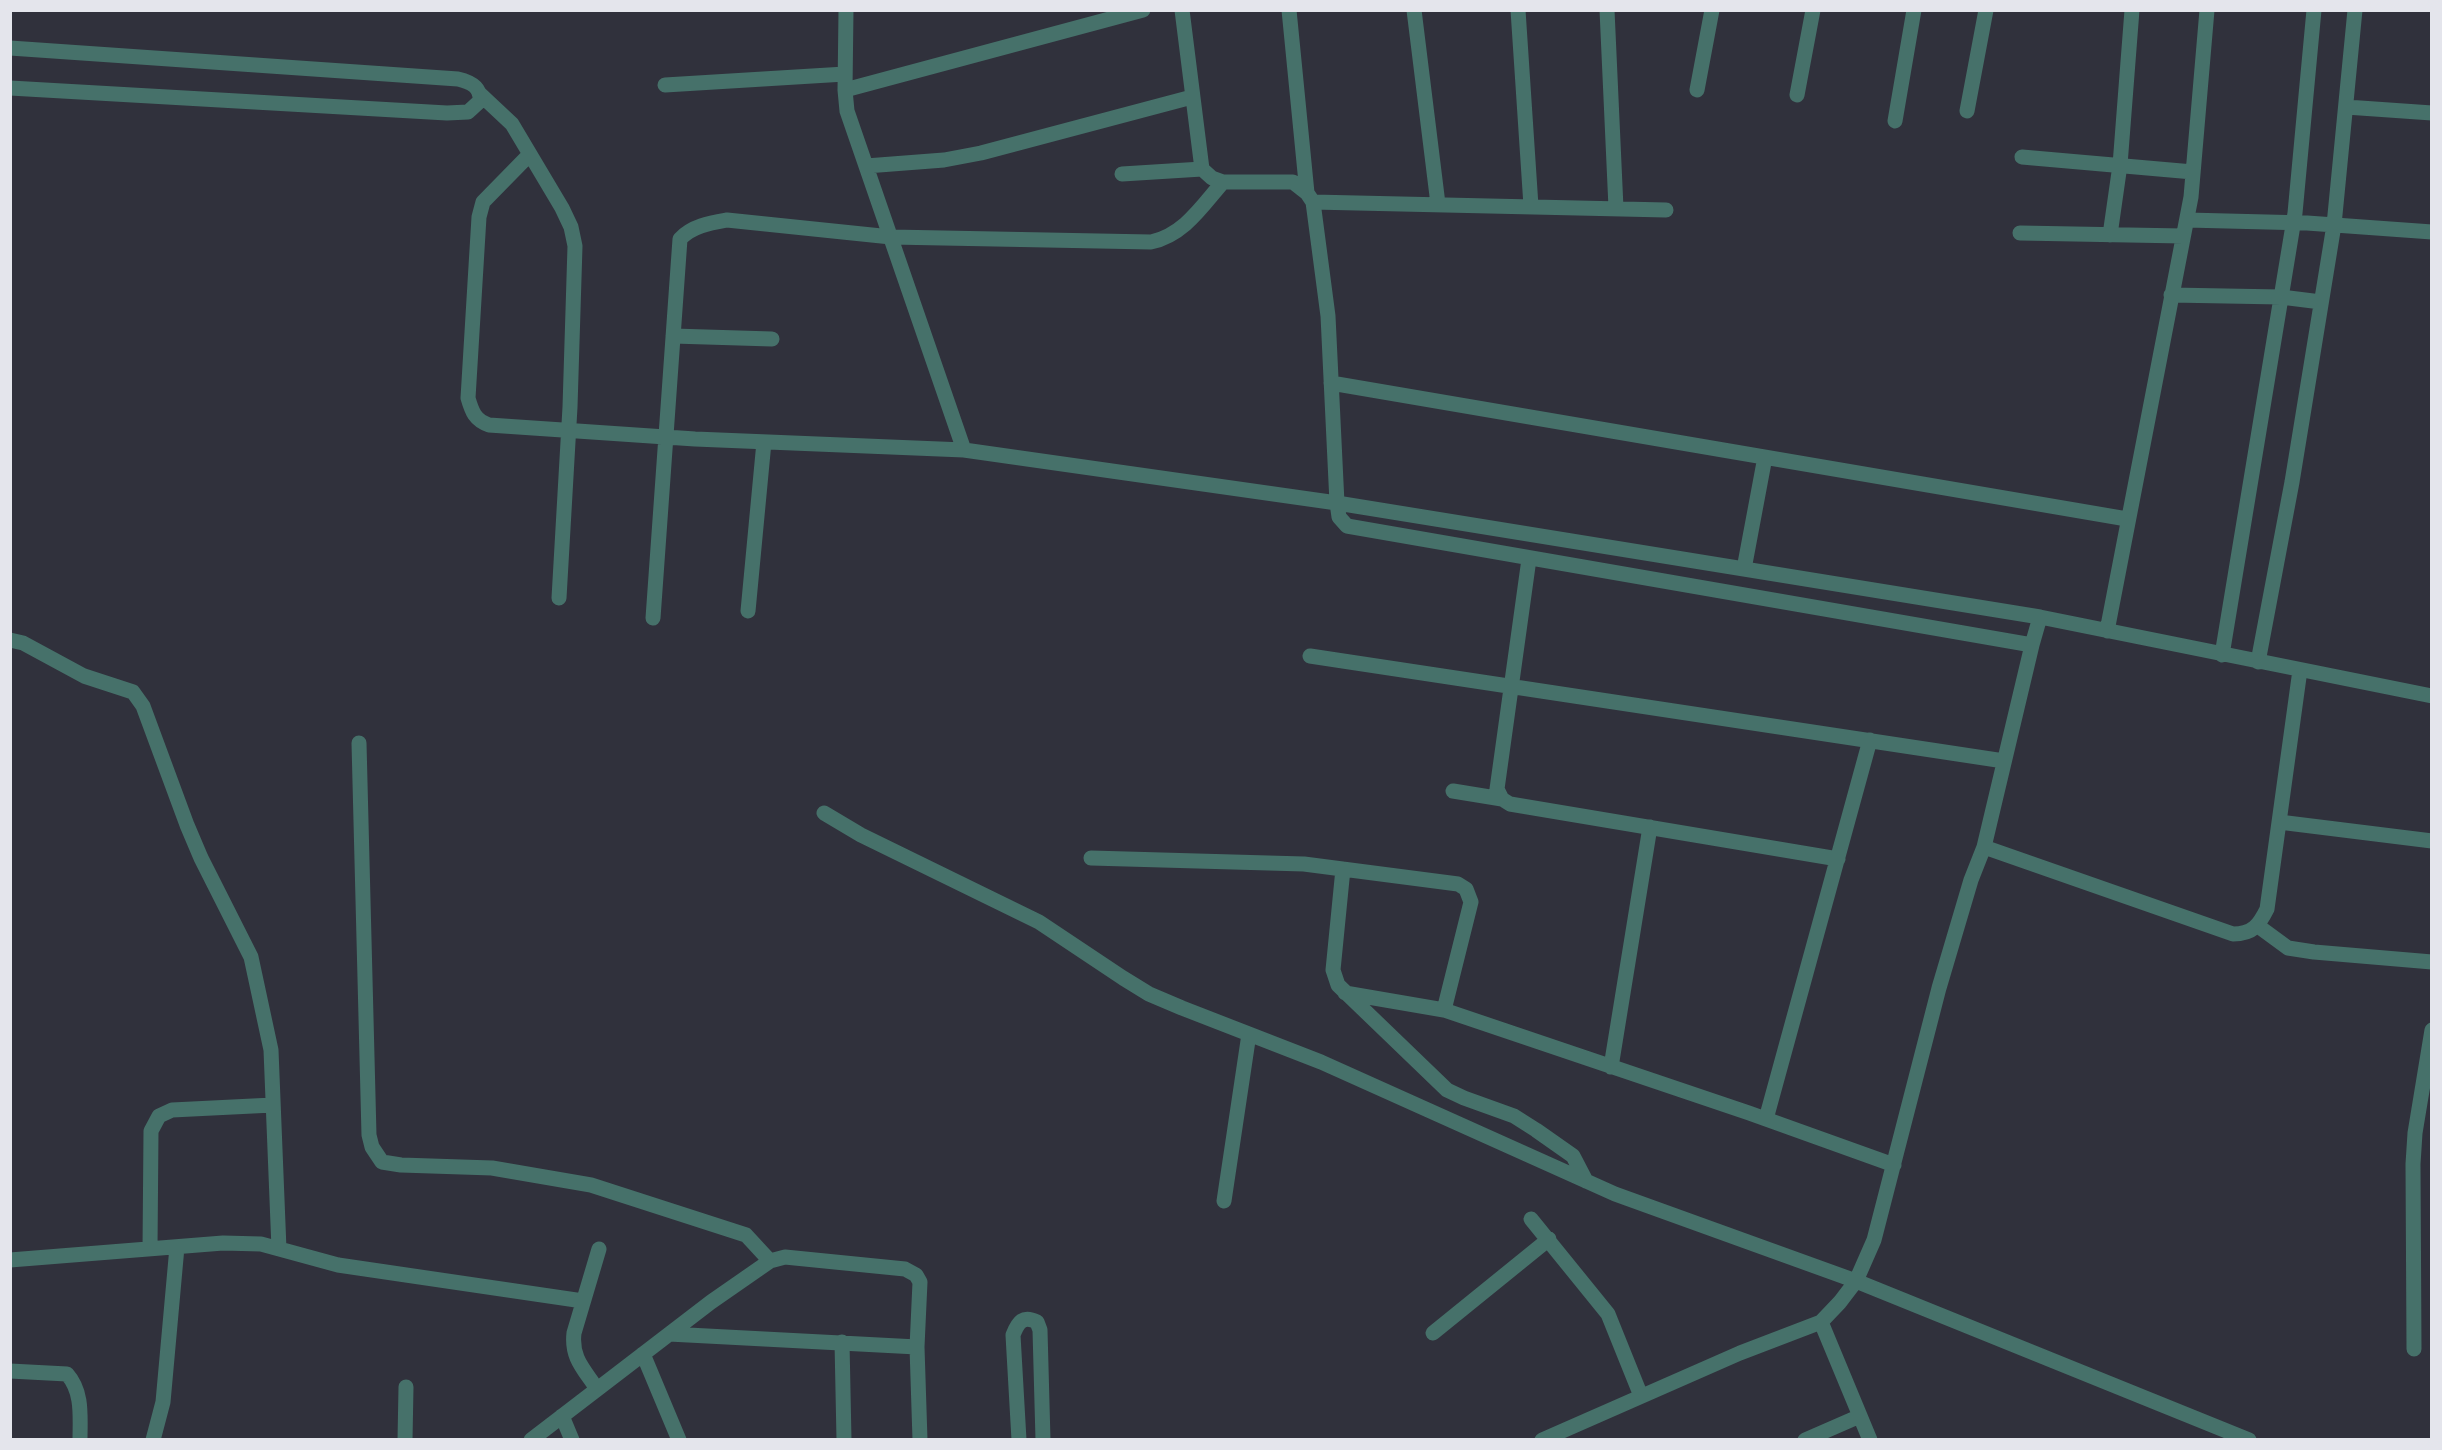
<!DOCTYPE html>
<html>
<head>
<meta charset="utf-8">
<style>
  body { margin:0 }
  #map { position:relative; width:2442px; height:1450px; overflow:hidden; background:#30313c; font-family:Commissioner,sans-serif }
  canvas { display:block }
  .frame { position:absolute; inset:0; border:12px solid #e4e5ec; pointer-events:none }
</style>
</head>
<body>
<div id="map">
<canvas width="2442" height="1450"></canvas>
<div class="frame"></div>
</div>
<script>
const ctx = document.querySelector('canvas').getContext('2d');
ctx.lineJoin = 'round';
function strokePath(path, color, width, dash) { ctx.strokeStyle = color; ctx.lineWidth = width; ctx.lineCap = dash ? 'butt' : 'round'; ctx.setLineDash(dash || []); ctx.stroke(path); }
strokePath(new Path2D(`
  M846,10L845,90L847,111L964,450
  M1182,10L1202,169L1212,178L1223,182H1293L1307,193L1313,202L1328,316L1337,503L1339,517L1347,526L2032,645
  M1289,10L1307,193
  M1414,10L1438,204
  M1518,10L1531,206
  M1607,10L1616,208
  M10,48L458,79C471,82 481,87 480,101L468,112L447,113L10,88
  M665,85L845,74
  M845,90L1143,10
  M1697,90L1712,10
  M480,94L512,124L562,208L571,227L575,246L570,407L559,598
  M1797,95L1813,10
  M2346,107L2432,113
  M1967,111L1986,10
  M1895,121L1914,10
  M530,154L483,202L479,217L468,398C472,412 475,420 489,425L695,439L964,450L1337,503L2040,617
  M2022,157L2193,172
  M866,166L944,160L981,153L1192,97
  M1122,174L1202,169
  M1313,202L1666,210
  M2187,220L2307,223L2432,232
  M2020,233L2183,236
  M2110,235L2120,165L2132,10
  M2171,295L2281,297L2321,302
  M673,336L772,339
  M1331,383L2127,519
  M1529,559L1497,789L1502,799L1510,804L1838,859
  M1744,569L1765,457
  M748,611L764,442
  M653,618L680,239C692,226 710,223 727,220L891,237L1151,242C1184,235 1202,206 1223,182
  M2107,631L2191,197L2207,10
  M10,640L23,643L84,676L133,692L143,706L187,825L201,858L251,957L271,1050L279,1249
  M2222,655L2295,213L2314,10
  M1310,656L2004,761
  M2258,662L2292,482L2334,225L2355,10
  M359,743L369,1135L372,1147L382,1162L401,1165L492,1168L591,1185L746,1235L770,1261
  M1453,791L1502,799
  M824,813L861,835L1039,922L1123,978L1149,994L1182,1008L1321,1062L1615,1194L1856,1281L2249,1440
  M2279,822L2432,841
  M1984,847L2233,934C2253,934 2259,925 2267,909L2300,670
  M1091,858L1304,864L1458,884L1466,889L1471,902L1444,1010
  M1343,869L1333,970L1338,985L1447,1090L1464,1098L1514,1116L1536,1130L1573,1156L1586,1181
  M2258,926L2288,948L2314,952L2432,962
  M1345,993L1444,1010L1749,1113L1894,1165
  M1611,1067L1650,827
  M1766,1119L1870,740
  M1224,1201L1249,1034
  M1531,1219L1608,1314L1641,1396
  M150,1249L151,1131L159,1116L172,1110L273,1105
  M10,1260L223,1243L261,1244L338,1265L583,1301
  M1821,1322L1870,1440
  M1433,1333L1549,1239
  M669,1334L917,1347
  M842,1342L844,1440
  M2414,1349L2413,1164L2415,1133L2432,1030
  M643,1354L679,1440
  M10,1371L67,1374C83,1392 80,1416 80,1440
  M597,1389C584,1369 571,1358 574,1333L599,1249
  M562,1416L572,1440
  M153,1440L163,1402L177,1247
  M405,1440L406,1387
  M531,1440L711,1302L770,1261L785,1257L905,1269L916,1275L920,1282L917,1347L920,1440
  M1019,1440L1013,1335C1018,1322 1023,1315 1037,1322L1040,1330L1043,1440
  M1542,1440L1740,1353L1821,1322L1840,1302L1856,1281L1874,1240L1939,988L1971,880L1984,847L2032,645L2040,617L2432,696
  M1805,1440L1860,1416`), '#46716a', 15);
</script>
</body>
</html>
